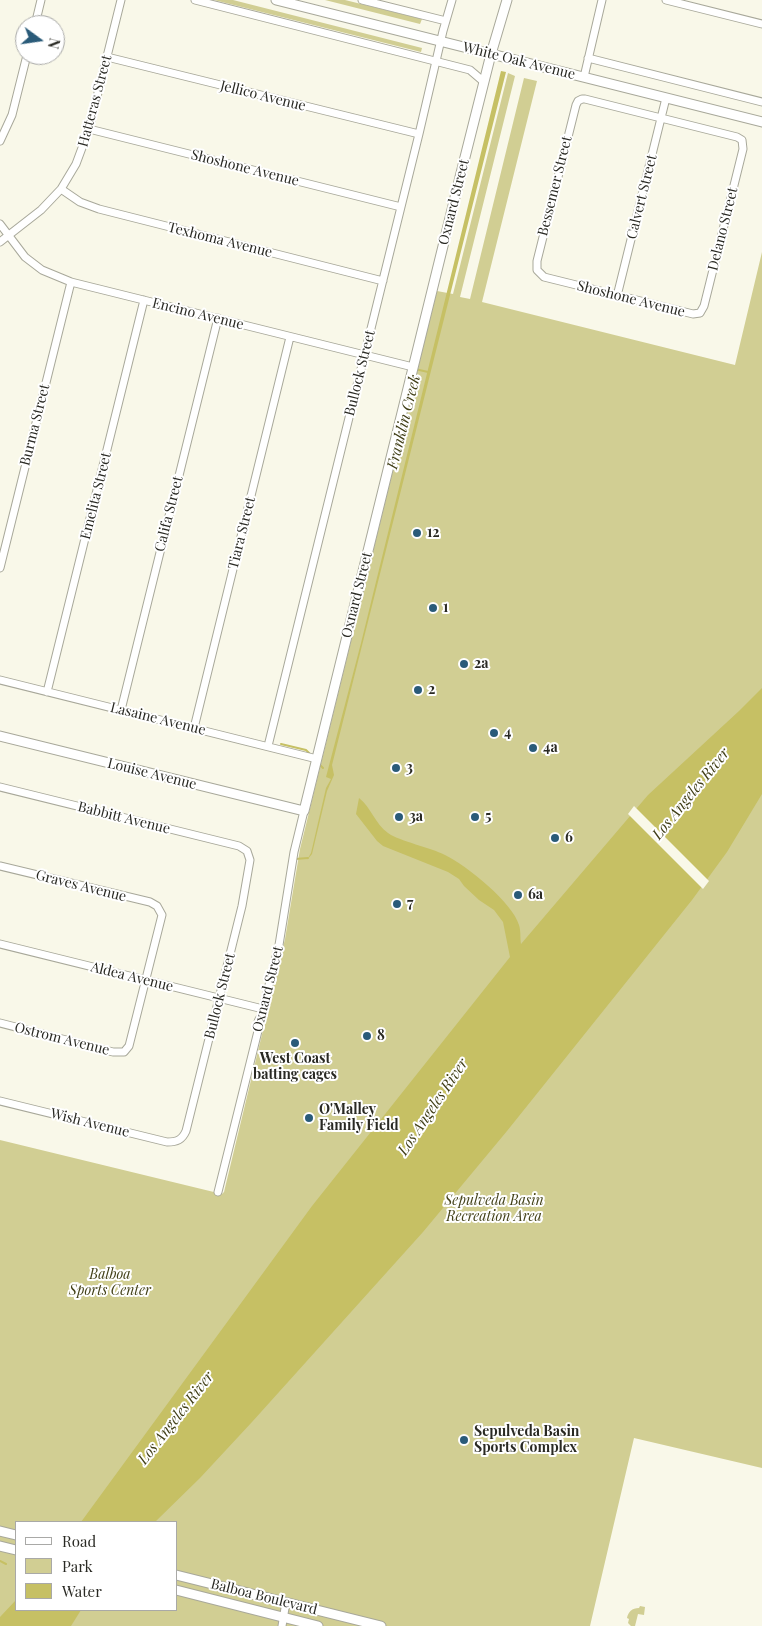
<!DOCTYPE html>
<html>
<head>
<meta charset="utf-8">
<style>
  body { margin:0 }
  #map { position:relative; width:762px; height:1626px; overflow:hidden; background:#f9f8e9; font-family:"Playfair Display",serif }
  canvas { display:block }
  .legend { position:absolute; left:15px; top:1521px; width:162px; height:90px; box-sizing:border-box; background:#fff; border:1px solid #a9a9a7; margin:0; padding:6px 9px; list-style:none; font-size:15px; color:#292923 }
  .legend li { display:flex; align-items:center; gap:10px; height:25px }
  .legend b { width:25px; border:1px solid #a9a9a7 }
  .north { position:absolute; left:15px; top:15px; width:50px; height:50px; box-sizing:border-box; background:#fff; border:1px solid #a9a9a7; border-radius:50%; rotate:104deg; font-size:14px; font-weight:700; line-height:20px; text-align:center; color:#292923 }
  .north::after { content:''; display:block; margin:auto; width:18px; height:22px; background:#2a5b79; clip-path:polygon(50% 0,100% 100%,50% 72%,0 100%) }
</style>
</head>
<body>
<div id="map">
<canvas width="762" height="1626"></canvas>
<ul class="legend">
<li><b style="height:6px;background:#fff"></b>Road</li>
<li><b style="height:14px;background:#d1ce93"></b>Park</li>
<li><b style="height:14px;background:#c6c064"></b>Water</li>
</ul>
<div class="north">N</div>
</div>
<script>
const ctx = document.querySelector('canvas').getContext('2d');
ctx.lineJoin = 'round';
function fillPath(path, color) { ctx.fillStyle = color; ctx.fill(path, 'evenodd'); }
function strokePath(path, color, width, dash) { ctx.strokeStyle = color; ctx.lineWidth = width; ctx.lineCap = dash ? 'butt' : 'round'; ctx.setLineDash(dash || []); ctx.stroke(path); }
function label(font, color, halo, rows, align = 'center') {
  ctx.font = font + ' "Playfair Display",serif'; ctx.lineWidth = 4; ctx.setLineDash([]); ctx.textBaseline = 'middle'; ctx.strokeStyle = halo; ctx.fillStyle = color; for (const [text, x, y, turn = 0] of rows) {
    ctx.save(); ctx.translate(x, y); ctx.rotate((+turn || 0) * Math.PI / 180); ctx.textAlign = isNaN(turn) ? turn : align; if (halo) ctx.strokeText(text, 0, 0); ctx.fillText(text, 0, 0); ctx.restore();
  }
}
fillPath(new Path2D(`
  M214,0H233L422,48L421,52Z
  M325,0H345L422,19L420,24Z
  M508,73L515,76L460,297L470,299L524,78L537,81L482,302L735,365L762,252V1468L634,1438L590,1626H0V1140L222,1194L224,1192L285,939L300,849L437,291L453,294ZM16,1522H176V1610H16Z
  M640,1606L645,1607L644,1615L638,1614L635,1626H631L628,1623L629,1619L627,1618C628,1612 632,1608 639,1608Z`), '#d1ce93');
fillPath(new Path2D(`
  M501,71L506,72L332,765L334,775L327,791L312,854L307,860L311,853L326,788L331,779L326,777L361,643Z
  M762,688V794L727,852L692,900L507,1131L423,1232L252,1422L200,1478L155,1522H81L312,1206L510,957L503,922L494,910L479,900L464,886L459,879L448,872L383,846L377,841L356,814L359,798C371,807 375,824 388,833C401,842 430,847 445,855C466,865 513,903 519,925C521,931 520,938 521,944L648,795L739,711Z
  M16,1600V1610H81L71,1626H0V1617Z`), '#c6c064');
fillPath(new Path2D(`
  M634,806L709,881L703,889L628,814Z`), '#f9f8e9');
strokePath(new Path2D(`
  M415,369L428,372
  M281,744L306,750L311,755
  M319,764L323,768
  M295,859L308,858
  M0,1561L6,1564`), '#c6c064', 2);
const minor = new Path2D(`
  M195,0L470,70L484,82
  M362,0L446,21
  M666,0L762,24
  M35,25L41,0
  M107,57L419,134
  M588,58L762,102
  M584,77L602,0
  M582,99H585L737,137L742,140L743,149L704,306L700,313L693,314L544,277L537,270V261L576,105L578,101Z
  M89,129L401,207
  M0,141L12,115L27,55
  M61,189L80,202L99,209L383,281
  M0,224L25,257L42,270L71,282L413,367
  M0,242L41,210L61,189L76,164L89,129L121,0
  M617,296L666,98
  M0,568L71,282
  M0,680L317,759
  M47,692L144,300
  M121,710L218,318
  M194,728L290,337
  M268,746L419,134L443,31L452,0
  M0,787L239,846L247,851L250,860L242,906L186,1131C182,1140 177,1142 167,1142L0,1101
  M0,866L150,902L157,906L162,915L129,1046L124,1052H113L0,1023
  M0,944L263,1009
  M218,1192L259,1027C257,1023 258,1020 261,1017L279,945L294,852L304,811
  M282,1626L286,1602`);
const major = new Path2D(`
  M276,0L762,122
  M0,736L304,811L460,177L491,54L507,0
  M0,1531L16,1535
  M0,1546L16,1550
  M176,1575L381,1626
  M176,1590L318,1626`);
strokePath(minor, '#a8a89a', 9);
strokePath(major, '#a8a89a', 11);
strokePath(minor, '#fff', 7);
strokePath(major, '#fff', 9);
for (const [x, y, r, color] of [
  [417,533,5,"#2a5b79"],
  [433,608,5,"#2a5b79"],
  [464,664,5,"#2a5b79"],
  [418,690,5,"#2a5b79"],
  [494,733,5,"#2a5b79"],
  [533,748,5,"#2a5b79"],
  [396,768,5,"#2a5b79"],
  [399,817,5,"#2a5b79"],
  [475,817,5,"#2a5b79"],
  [555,838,5,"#2a5b79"],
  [518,895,5,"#2a5b79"],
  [397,904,5,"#2a5b79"],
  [367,1036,5,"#2a5b79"],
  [295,1043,5,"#2a5b79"],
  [309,1118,5,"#2a5b79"],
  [464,1440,5,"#2a5b79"]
]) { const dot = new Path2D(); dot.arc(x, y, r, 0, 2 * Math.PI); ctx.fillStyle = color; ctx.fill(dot); strokePath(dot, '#fff', 2); }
label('14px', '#292923', '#fff', [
  ["White Oak Avenue",519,61,14],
  ["Jellico Avenue",263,96,14],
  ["Hatteras Street",95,101,-75],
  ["Shoshone Avenue",245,168,14],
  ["Bessemer Street",555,186,-76],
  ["Calvert Street",642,197,-76],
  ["Oxnard Street",454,202,-76],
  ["Delano Street",723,229,-76],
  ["Texhoma Avenue",220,240,14],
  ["Shoshone Avenue",631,299,14],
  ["Encino Avenue",198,314,14],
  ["Bullock Street",360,373,-76],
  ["Burma Street",35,425,-76],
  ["Emelita Street",96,496,-76],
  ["Califa Street",169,514,-76],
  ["Tiara Street",242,533,-76],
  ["Oxnard Street",357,595,-76],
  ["Lasaine Avenue",158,719,14],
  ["Louise Avenue",152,774,14],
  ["Babbitt Avenue",124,818,14],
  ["Graves Avenue",81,886,14],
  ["Aldea Avenue",132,977,14],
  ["Oxnard Street",268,989,-76],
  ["Bullock Street",220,996,-76],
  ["Ostrom Avenue",62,1039,14],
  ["Wish Avenue",90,1123,14],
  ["Balboa Boulevard",264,1597,14]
]);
label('bold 14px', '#292923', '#fff', [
  ["12",427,533],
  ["1",443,608],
  ["2a",474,664],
  ["2",428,690],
  ["4",504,733],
  ["4a",543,748],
  ["3",406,768],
  ["3a",409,817],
  ["5",485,817],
  ["6",565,838],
  ["6a",528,895],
  ["7",407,904],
  ["8",377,1036],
  ["West Coast",295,1059,"center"],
  ["batting cages",295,1075,"center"],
  ["O'Malley",319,1110],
  ["Family Field",319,1126],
  ["Sepulveda Basin",474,1432],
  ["Sports Complex",474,1448]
], 'left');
label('italic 14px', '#434119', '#fff', [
  ["Sepulveda Basin",494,1201],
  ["Recreation Area",494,1217],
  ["Balboa",110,1275],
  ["Sports Center",110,1291]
]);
label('italic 15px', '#413f17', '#fff', [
  ["Franklin Creek",404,422,-76],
  ["Los Angeles River",691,794,-51],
  ["Los Angeles River",433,1107,-56],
  ["Los Angeles River",176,1418,-52]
]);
</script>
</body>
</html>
